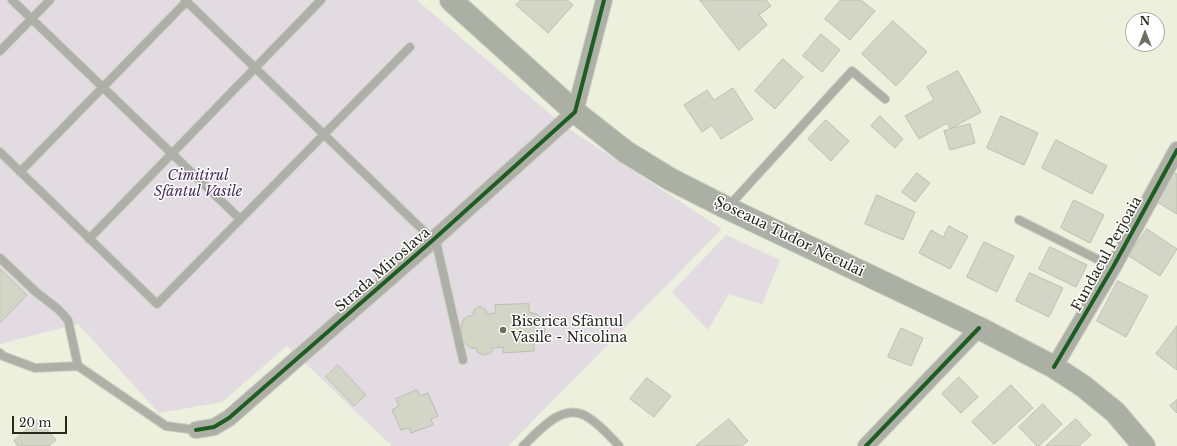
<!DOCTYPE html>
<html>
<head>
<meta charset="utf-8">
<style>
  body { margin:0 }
  #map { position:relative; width:1177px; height:446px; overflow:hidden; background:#ecf0dd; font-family:"Libre Baskerville",serif }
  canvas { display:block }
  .north { position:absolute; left:1125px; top:12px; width:40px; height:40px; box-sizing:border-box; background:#fff; border:1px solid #a8a9a4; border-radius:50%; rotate:0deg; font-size:11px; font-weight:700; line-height:16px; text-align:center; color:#26291c }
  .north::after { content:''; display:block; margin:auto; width:14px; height:18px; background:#6b6f60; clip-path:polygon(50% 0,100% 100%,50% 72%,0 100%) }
  .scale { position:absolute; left:12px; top:416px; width:55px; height:18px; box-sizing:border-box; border:2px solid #26291c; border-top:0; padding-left:5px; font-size:12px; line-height:14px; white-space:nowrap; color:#26291c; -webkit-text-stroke:3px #fff; paint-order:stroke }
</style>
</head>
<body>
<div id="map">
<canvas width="1177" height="446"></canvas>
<div class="north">N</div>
<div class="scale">20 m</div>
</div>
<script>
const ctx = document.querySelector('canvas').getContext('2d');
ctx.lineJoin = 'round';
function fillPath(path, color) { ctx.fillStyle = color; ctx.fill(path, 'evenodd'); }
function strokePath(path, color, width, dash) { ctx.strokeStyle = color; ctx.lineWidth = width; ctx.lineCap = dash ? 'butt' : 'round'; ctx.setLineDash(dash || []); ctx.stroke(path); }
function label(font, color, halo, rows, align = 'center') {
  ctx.font = font + ' "Libre Baskerville",serif'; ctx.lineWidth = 3; ctx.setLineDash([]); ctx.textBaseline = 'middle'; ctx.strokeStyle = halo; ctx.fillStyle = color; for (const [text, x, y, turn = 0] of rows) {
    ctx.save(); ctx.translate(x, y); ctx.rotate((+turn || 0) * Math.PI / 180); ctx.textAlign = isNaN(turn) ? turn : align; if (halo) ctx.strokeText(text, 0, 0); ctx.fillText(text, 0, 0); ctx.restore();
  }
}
fillPath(new Path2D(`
  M0,0H417L563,125L722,229L508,446H392L287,346L222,402L159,413L78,324L0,344Z
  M726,235L780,260L762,304L729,294L708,330L672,292Z`), '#e2dbe1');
const building = new Path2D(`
  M521,0H567L573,5L548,33L516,5Z
  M700,0H766L771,6L759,15L767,25L739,50Z
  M841,0H861L875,11L850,40L825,19Z
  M893,21L927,52L896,86L862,54Z
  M821,34L840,50L822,72L803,56Z
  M783,59L803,77L775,109L755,91Z
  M958,71L981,112L950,129L947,123L919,139L905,116L934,100L927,87Z
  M733,88L753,119L721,139L712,125L702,132L684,105L707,90L714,100Z
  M880,116L903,139L895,148L871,126Z
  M1001,116L1038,133L1024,165L987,148Z
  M826,120L849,141L831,161L808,139Z
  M970,124L975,143L950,150L944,131Z
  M1056,140L1107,166L1092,194L1042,168Z
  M917,173L930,183L915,202L902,192Z
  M1174,173L1177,174V214L1157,202Z
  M877,195L915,212L903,240L865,224Z
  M1074,200L1104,215L1090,243L1061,228Z
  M949,226L968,236L950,269L919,253L931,230L943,237Z
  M1147,229L1177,249L1160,276L1129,256Z
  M984,242L1014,256L997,292L967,277Z
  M1050,247L1087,265L1076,287L1039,269Z
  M0,269L27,295L0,323Z
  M1030,273L1063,288L1049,317L1016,301Z
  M1118,281L1148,296L1126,337L1097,321Z
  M529,304V312L536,314L545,320V331L540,340L534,344V351L503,353V347L493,348L491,353L484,355L477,352L476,348H471L463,342L461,328L463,320L468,316H473L474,310L479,306L485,309L488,314L496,313L495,305Z
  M1177,326V370L1156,354Z
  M901,328L923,338L911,366L888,357Z
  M338,365L366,395L354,406L326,377Z
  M959,377L978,397L961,413L942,394Z
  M647,378L671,396L654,417L630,399Z
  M1011,385L1033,408L994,444L972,422Z
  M417,390L420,396L428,393L438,416L431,419L433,425L411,433L409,428L401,430L392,410L399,406L396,399Z
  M1177,400V413L1170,406Z
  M1043,404L1062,424L1039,446H1037L1019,427Z
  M38,419L56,440L49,446H18L14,441Z
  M729,419L748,441L742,446H696Z
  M1076,419L1091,435L1079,446H1046Z`);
fillPath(building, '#d3d6c7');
strokePath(building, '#bcbfb0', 1);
const lane = new Path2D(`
  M12,0L240,219
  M185,0L433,240L437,246L463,360
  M0,51L50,0
  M0,152L157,304L410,47
  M20,172L188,0
  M728,207L852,71L885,99
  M1019,220L1113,267
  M89,239L321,0
  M0,258L36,292L58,309L68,320L78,366
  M0,353L3,356L35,368L78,366L166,426L196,430
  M523,446C540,430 564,400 589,418C600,425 610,436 619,446`);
const street = new Path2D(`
  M1054,367L1113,267L1177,150
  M196,430L214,427L229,418L433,240L575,112L604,0
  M866,446L979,328`);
const secondary = new Path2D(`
  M451,0L575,112L626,152L670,179L727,208L979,328L1054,367L1083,386L1115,412L1144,446`);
strokePath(lane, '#cbcec0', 10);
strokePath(street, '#cbcec0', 18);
strokePath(secondary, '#cbcec0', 24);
strokePath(lane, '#aeb0a7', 8);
strokePath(street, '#aeb0a7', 16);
strokePath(secondary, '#acafa3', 22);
strokePath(new Path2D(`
  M1054,367L1113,267L1177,150
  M196,430L214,427L229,418L433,240L575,112L604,0
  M866,446L979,328`), '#1b5e20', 4);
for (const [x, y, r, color] of [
  [503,330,4,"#6b6f60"]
]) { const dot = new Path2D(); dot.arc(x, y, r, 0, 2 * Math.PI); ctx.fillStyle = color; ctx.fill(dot); strokePath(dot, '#fff', 1.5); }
label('italic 14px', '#4b2c5f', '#fff', [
  ["Cimitirul",198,176],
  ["Sfântul Vasile",198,192]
]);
label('14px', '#26291c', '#fff', [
  ["Șoseaua Tudor Neculai",789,237,26],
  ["Fundacul Perjoaia",1107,254,-61],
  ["Strada Miroslava",383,270,-41]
]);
label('14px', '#26291c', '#fff', [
  ["Biserica Sfântul",511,322],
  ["Vasile - Nicolina",511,338]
], 'left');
</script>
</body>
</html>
